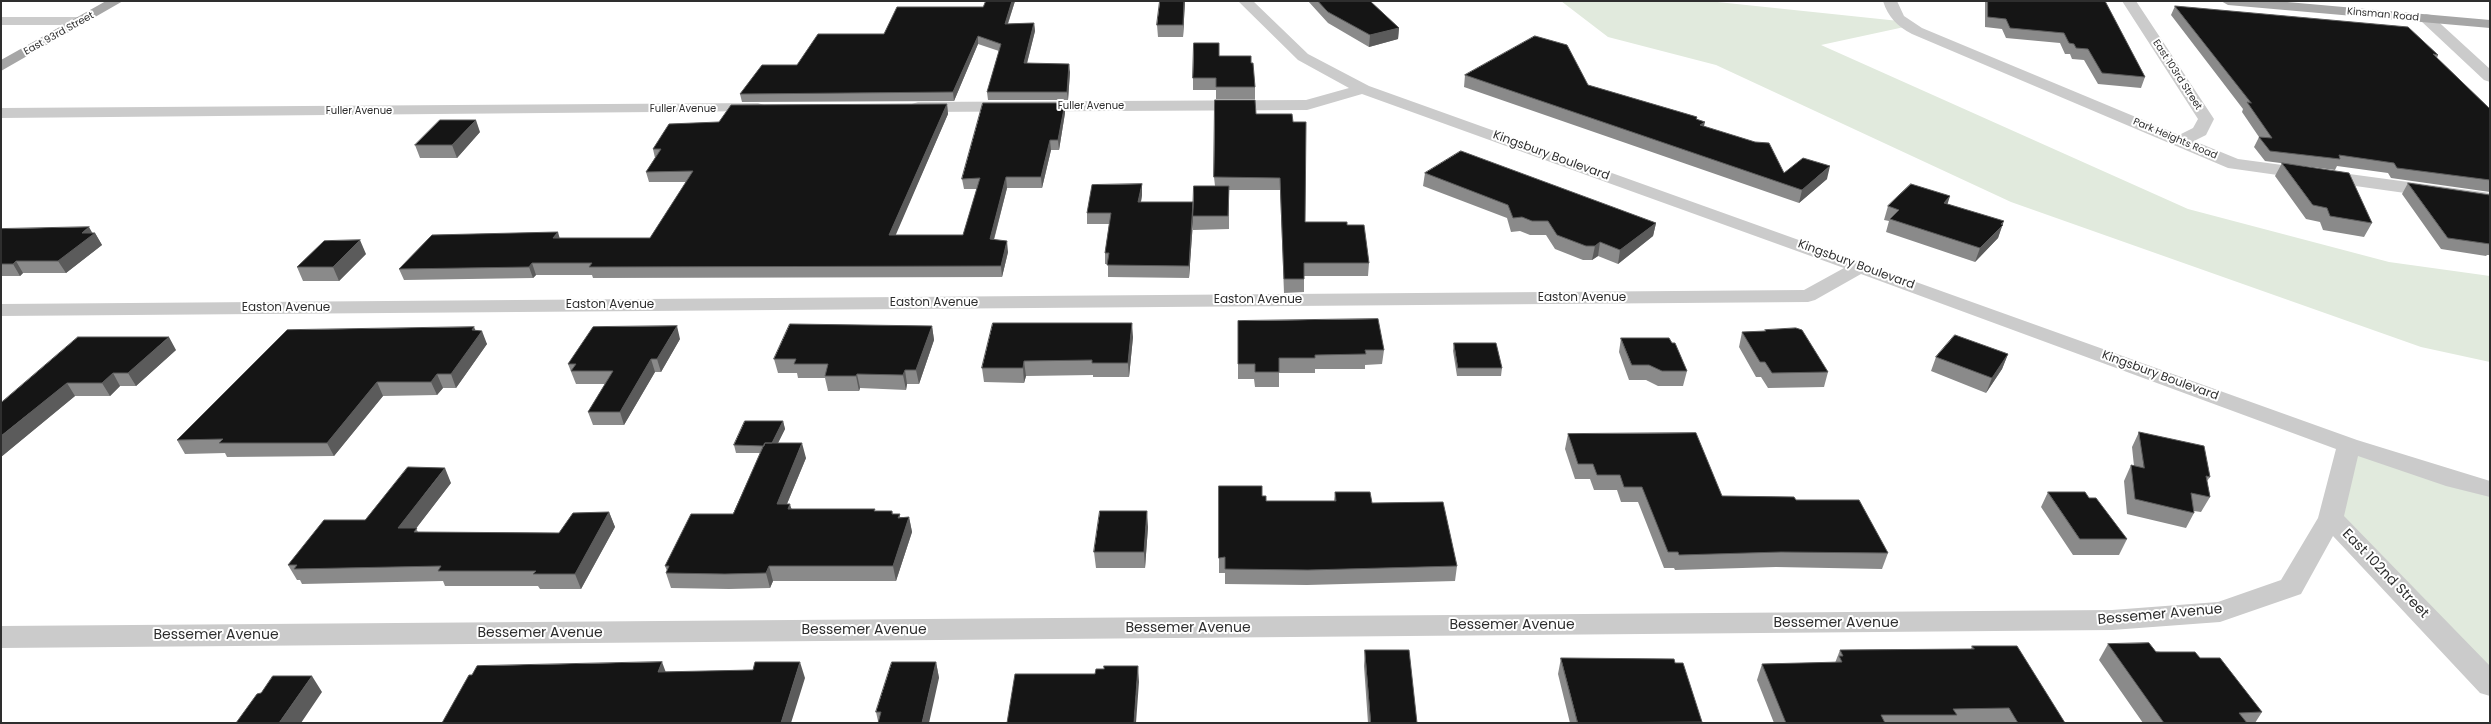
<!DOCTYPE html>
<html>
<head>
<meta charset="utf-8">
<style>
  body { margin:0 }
  #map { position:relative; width:2491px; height:724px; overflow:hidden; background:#fff; font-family:Poppins,sans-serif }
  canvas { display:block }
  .frame { position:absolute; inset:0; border:2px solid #2e2e2e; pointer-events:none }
</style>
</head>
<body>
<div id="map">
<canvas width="2491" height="724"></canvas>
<div class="frame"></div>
</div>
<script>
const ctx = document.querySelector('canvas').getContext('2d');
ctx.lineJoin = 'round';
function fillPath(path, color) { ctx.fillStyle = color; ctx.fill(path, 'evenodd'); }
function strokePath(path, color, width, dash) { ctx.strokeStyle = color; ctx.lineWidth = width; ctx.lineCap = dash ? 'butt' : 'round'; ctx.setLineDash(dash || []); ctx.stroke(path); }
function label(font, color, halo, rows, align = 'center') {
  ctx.font = font + ' Poppins,sans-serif'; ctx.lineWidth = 4; ctx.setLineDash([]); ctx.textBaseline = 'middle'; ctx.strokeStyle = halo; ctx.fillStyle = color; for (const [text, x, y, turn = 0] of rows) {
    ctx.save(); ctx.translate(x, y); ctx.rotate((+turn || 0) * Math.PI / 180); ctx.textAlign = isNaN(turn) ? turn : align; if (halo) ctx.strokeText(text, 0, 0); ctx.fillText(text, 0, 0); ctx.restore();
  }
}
fillPath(new Path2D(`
  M1561,1H1708L1899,21L1909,26L1821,45L2188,209L2389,262L2490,276V362L2421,347L2011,202L1716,65L1608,37Z
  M2349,445L2490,489V685L2331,518Z`), '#e1eadd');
fillPath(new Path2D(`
  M1238,1H1253L1308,54L1369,86L2357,440L2490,481V497L2446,486L2358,456L2344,516L2490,666V696L2480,693L2333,536L2301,594L2220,622L2112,630L1,648V626L2112,610L2218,602L2281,580L2318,518L2336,449L1861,274L1815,300L1808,302L1,316V304L1804,290L1844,268L1362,94L1307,110L918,112L912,110L910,107L912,104L918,102L1306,100L1349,88L1298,60Z
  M1883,1H1897L1904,16L1922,28L2179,135L2193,128L2198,119L2122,1H2136L2214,119L2206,135L2194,141L2238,159L2490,193V205L2228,168L1912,34C1897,26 1888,17 1883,1Z
  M2426,14L2431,15L2490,69V82L2484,80L2421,21L2419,18Z
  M1,17H81L88,21L81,25H1Z
  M758,103L764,105L766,108L764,111L1,118V108Z`), '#cbcbcb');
fillPath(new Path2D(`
  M106,1H123L1,71V60Z
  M2221,1H2276L2490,20V28L2228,5Z`), '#a6a6a6');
fillPath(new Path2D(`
  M1015,1L1008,24L1034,23L1035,31L1027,63L1070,72L1068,100H988L987,92L999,51L978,44L954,101L742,102L740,94L797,65L884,34L983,7Z
  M1185,1L1183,37H1158L1157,25Z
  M1308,1H1370L1399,28L1398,39L1369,47L1328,23Z
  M1985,1H2105L2145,77L2141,88L2098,84L2084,60L2072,59L2070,54H2065L2060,43L2006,38L2002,29L1985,27Z
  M2175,6L2438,55L2437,58L2490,109V192L2391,178L2388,173L2337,166L2335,170L2265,161L2254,147L2259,137L2242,112L2243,109L2171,15Z
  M1219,56L1251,63L1255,87V99H1216V90H1193V78Z
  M1465,75L1588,85L1697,117V119L1704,126L1784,173L1827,179L1799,203L1464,87Z
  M1065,103V113L1059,150H1051L1042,188H1007L994,240L1008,252L1002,277L593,278L592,275H536L533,278L404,280L399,269L559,238H650L686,182H649L646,172L655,158L653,149L719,122L947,104L948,114L895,235H963L977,189H964L962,179Z
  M1256,114L1305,222L1347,225L1369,263L1368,276H1304V292L1284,293L1280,190H1229V229L1193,230V221L1189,278L1108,277V264H1105V253L1109,224H1087V213L1142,184V195L1141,202H1193L1215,186L1214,177Z
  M480,132L457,158H420L415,145Z
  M2282,163L2372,223L2364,237L2323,230L2320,222L2306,219L2275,176Z
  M1425,173L1656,223L1653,236L1618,264L1598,256L1592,260H1583L1555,249L1546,235H1530L1520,231L1511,232L1507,218L1423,186Z
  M2408,183L2490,195V255H2487L2486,256L2441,249L2402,194Z
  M1948,204L2002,225L1998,238L1975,262L1886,232L1889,221L1884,220L1888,206Z
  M1,229L95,233L102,245L66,273H23L20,276H1Z
  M366,254L339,281H303L297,267Z
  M1238,321L1384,350L1382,364L1365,365V369H1315V373H1279V387H1255L1254,379H1238Z
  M932,326L934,340L919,384H907L906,390L860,388L859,391H828L825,378H798L797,373H778L774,359Z
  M475,330L487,344L456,388H443L437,395L383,396L334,456L227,457L225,453L185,454L177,440Z
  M1765,330L1828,372L1824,387L1768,388L1761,377H1756L1739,347L1742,332H1764Z
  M78,337L176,350L136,386H120L110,396H75L1,457Z
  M1133,337L1129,377H1093V375L1026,376L1024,383L984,382L982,368Z
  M1621,338L1672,343L1687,371L1683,386H1658L1646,380H1629L1619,352Z
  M680,339L661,372H655L624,425H593L588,412L605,384H576L568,364Z
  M1454,343L1502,368L1501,376H1457L1453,351Z
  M2008,354L2002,369L1986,393L1931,371L1936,357Z
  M783,421L785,429L778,443L806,458L787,504L792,509L876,511H892L893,514H900V517H909L912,532L896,581H773L770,588L729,589L671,588L666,573L667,571L665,566L733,514L760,453H736L734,445Z
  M2139,432L2210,477L2207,481L2210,497L2201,512L2194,511V513L2186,528L2127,514L2124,481L2131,465L2134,466L2132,447Z
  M1568,434L1722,496L1796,500L1888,553L1882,569L1776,567L1675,570L1674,568H1664L1638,502H1621L1617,490H1594L1590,479H1575L1565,449Z
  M451,483L416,528L418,532L559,533L609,512L615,527L581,589H540L538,586H445L443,581L302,584L300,580H297L288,565L365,520Z
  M1219,486L1262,496L1266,501H1334L1335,492L1372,503L1457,566L1455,581L1307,585L1225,584V573H1219Z
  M2048,492L2089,498L2127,539L2119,555H2073L2041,507Z
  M1148,527L1145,568H1096L1094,552Z
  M2108,644L2200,658L2262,712L2255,723H2143L2099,660Z
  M1972,646L2065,723H1774L1757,680L1762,664L1835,663L1840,650L1971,649Z
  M1365,650L1417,723H1368L1364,666Z
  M1561,658L1675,663L1702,722V723H1570L1558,674Z
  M936,662L939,678L878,721L876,712Z`), '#8a8a8a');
fillPath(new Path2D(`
  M1012,1H1015L1005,32V24Z
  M1184,1H1185L1183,37V25Z
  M1034,23L1035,31L1025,71L1024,63Z
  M1399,28L1398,39L1369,47L1370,35Z
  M978,36V44L954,101L953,92Z
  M1069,64L1070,72L1068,100L1067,92Z
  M1065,103V113L1059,150L1058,140Z
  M947,104L948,114L891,246L889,235Z
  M476,120L480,132L457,158L452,145Z
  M1705,122L1702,134L1700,125Z
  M1050,140L1051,150L1042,188L1041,177Z
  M1830,166L1827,179L1799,203L1802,190Z
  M1006,177L1007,188L991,250L990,239Z
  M1142,184V195L1139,213L1138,202Z
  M1950,196L1946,209L1944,203Z
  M1193,202V221L1189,278V266Z
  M2004,221L1998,238L1975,262L1980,248Z
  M1656,223L1653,236L1618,264L1620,250Z
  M89,227L93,234L95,233L102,245L66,273L58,261L82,233Z
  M558,232L561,243L553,238Z
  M360,240L366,254L339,281L333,267Z
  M1007,241L1008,252L1002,277L1001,266Z
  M1600,242L1598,256L1592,260L1595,246Z
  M16,261L23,273L20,276L13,264Z
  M532,263L536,275L533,278L529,267Z
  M1132,323L1133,337L1129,377L1128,363Z
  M677,326L680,339L661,372L657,359Z
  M932,326L934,340L919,384L916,370Z
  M474,327L478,336L482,331L487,344L456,388L451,374L472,330Z
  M169,337L176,350L136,386L128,373Z
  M2008,354L2002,369L1986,393L1992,378Z
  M651,359L655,372L624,425L620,412Z
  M1024,361L1026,376L1024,383L1023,368Z
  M905,370L907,384L906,390L903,375Z
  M113,373L120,386L110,396L102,383Z
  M437,374L443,388L437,395L431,382Z
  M857,374L860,388L859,391L856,376Z
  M377,382L383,396L334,456L327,443Z
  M67,383L75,396L1,457V436Z
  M783,421L785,429L773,453L771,446Z
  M802,443L806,458L781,518L777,504Z
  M445,468L451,483L405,543L398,528Z
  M790,504L794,518L788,509Z
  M1147,511L1148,527L1145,568L1144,552Z
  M609,512L615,527L581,589L575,574Z
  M909,517L912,532L896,581L893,566Z
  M769,566L773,581L770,588L766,573Z
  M662,662L668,678L658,672Z
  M800,662L805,678L791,723H781Z
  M936,662L939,678L929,723H922Z
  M1138,666L1139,682L1136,723H1134Z
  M312,676L322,692L301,723H279Z`), '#5b5b5b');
const building = new Path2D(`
  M986,1H1012L1005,24L1034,23L1024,63L1069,64L1067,92H987L1001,44L978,36L953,92L740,94L762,65H797L818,34H884L897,7H983Z
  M1160,1H1184L1183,25H1157Z
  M1318,1H1370L1399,28L1370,35L1328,12Z
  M1988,1H2105L2145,77L2102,73L2088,49L2076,48L2074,44L2069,43L2064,33L2010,28L2006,19L1988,17Z
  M2175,6L2408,27L2438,55L2433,54L2490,109V180L2397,168L2394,163L2339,155L2340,159L2270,151L2259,137L2272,138L2247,102L2251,103Z
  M1535,36L1567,45L1588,85L1697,117L1696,119L1705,122L1700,125L1755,142L1769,143L1784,173L1803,158L1830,166L1802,190L1465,75Z
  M1194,43H1219V56H1251V63H1253L1255,87H1216V78H1193Z
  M1215,100H1255L1256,114H1292L1293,122H1306L1305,222H1347V225H1364L1369,263H1304V279H1284L1280,178L1214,177Z
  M983,103H1065L1058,140H1050L1041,177H1006L990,239L1007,241L1001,266L589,267L592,263H532L529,267L399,269L432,235L558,232L553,238H650L693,171L646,172L661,149H653L669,124L719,122L731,105L947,104L889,235H963L980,178L962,179Z
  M440,120H476L452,145H415Z
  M1461,151L1656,223L1620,250L1600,242L1595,246H1586L1557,235L1548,221H1532L1522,217L1513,218L1508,205L1425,173Z
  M2282,163L2349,173L2372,223L2330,216L2327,208L2313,205Z
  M2408,183L2490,195V244L2448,238Z
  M1142,184L1138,202H1193L1189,266L1107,265L1109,253H1105L1111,213H1087L1092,185Z
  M1911,184L1950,196L1944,203L2004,221L2001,224L2003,225L1980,248L1890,219L1899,210L1888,206Z
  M1194,186H1229L1228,216H1193Z
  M89,227L82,233H95L58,261H16L13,264H1V229Z
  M360,240L333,267H297L324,241Z
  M1378,319L1384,350H1365L1366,354L1315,355V358H1279V372H1255V364H1238V321Z
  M993,323H1132L1128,363H1092V360L1024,361L1023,368H982Z
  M790,324L932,326L916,370H905L903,375L857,374L856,376H825L828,364H794L796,359H774Z
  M677,326L657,359H651L620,412H588L613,371H571L576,364H568L593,327Z
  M474,327L472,330L482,331L451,374H437L431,382H377L327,443H219L223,439L177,440L287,330Z
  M1796,328L1802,330L1828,372L1772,373L1765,362H1760L1742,332L1766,331L1765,330Z
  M1955,335L2008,354L1992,378L1936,357Z
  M78,337H169L128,373H113L102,383H67L1,436V403Z
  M1621,338H1669L1672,343H1675L1687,371H1662L1649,365H1632Z
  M1454,343H1496L1502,368H1458Z
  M745,421H783L772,443H765L764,446L734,445Z
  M2139,432L2204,446L2210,477L2206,476L2210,497L2191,493L2194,513L2135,499L2131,465L2144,468Z
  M1696,433L1722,496L1794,497L1796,500H1859L1888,553L1781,552L1679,555L1678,552H1668L1642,487H1624L1620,475H1597L1593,464H1578L1568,434Z
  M765,443H802L777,504H790L788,509H875L874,511H892V514H900L898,518L909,517L893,566H769L766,573L725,574L666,573L669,566H665L691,514H733Z
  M408,467L445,468L398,528H417L414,532L559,533L573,513L609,512L575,574H533L536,571H438L441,566L294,569L297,565H288L324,520H365Z
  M1219,486H1262V496H1266V501H1336L1335,492H1370L1372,503L1443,502L1457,566L1308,570L1225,569V557L1219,558Z
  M2048,492H2085L2089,498H2096L2127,539H2080Z
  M1100,511H1147L1144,552H1094Z
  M2149,643L2156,652H2195L2200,658H2220L2262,712L2239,713L2247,723H2164L2108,644Z
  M1972,646H2017L2065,723H2018L2009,708L1953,709L1957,715H1881L1885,723H1786L1762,664L1842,662L1839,656H1843L1840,650L1974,649Z
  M1365,650H1409L1417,723H1371Z
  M1561,658L1674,659L1675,663H1683L1702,722L1578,723Z
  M662,662L658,672L753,670L755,662H800L781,723H442L469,675H472L477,666Z
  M892,662H936L922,723H878L881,712H876Z
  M1104,666H1138L1134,723H1007L1015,674H1095L1096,669H1104Z
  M273,676H312L279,723H236L257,694L261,693Z`);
fillPath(building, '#151515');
strokePath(building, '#5b5b5b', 1);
label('10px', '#2e2e2e', '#fff', [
  ["Kinsman Road",2383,15,5],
  ["East 93rd Street",59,34,-29],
  ["East 103rd Street",2177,75,57],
  ["Fuller Avenue",1091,106],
  ["Fuller Avenue",683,109],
  ["Fuller Avenue",359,111],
  ["Park Heights Road",2175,139,23]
]);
label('12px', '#2e2e2e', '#fff', [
  ["Kingsbury Boulevard",1551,156,20],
  ["Kingsbury Boulevard",1856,265,20],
  ["Easton Avenue",1582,298],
  ["Easton Avenue",1258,300],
  ["Easton Avenue",934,303],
  ["Easton Avenue",610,305],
  ["Easton Avenue",286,308],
  ["Kingsbury Boulevard",2160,376,20]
]);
label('14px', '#2e2e2e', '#fff', [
  ["East 102nd Street",2385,574,46],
  ["Bessemer Avenue",2160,615,-5],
  ["Bessemer Avenue",1836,623],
  ["Bessemer Avenue",1512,625],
  ["Bessemer Avenue",1188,628],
  ["Bessemer Avenue",864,630],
  ["Bessemer Avenue",540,633],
  ["Bessemer Avenue",216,635]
]);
</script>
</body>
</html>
